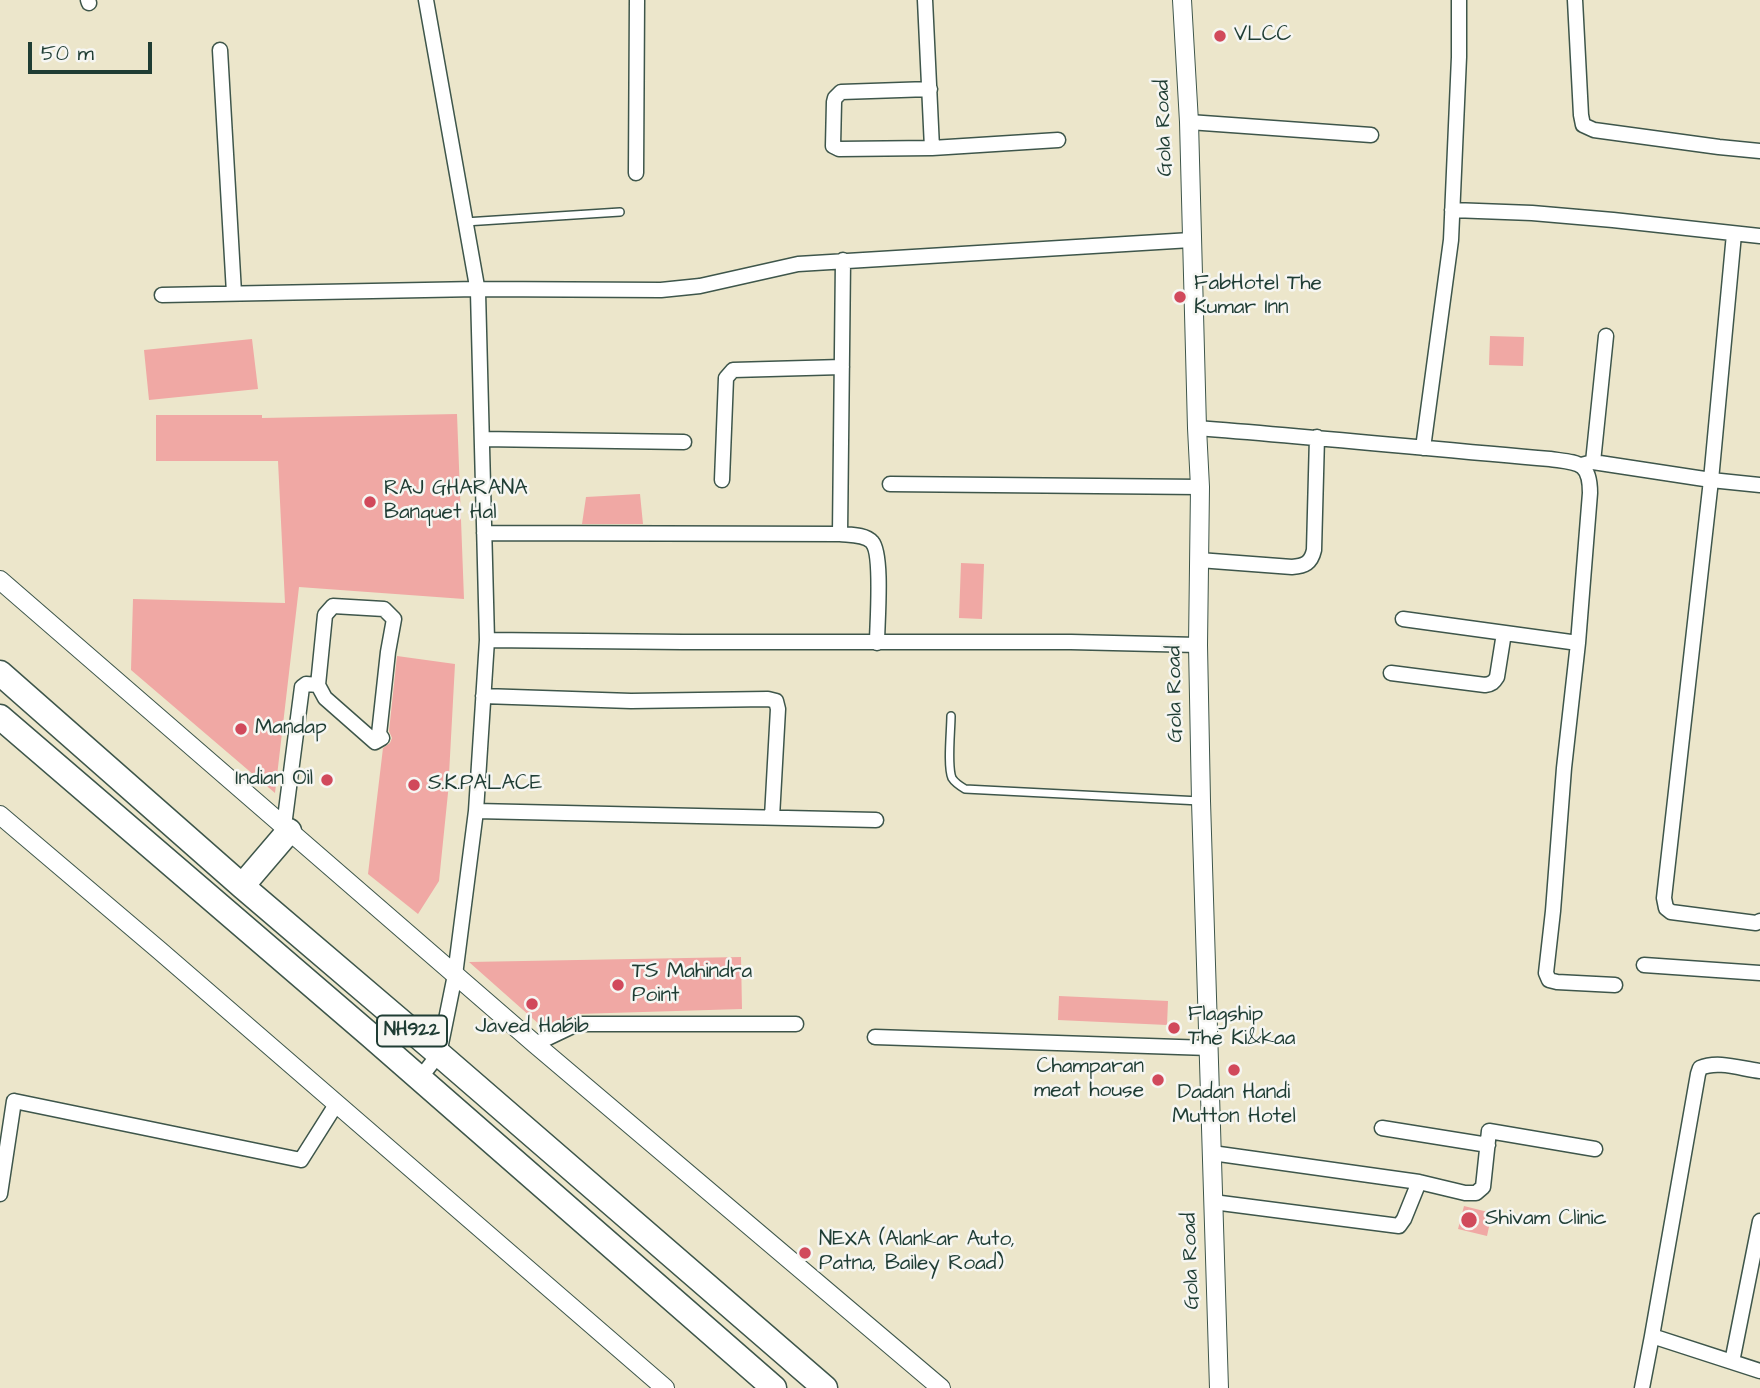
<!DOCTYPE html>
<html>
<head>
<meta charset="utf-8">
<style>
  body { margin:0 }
  #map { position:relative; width:1760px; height:1388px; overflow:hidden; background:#ece6cb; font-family:"Architects Daughter",sans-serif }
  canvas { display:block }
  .scale { position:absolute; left:28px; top:42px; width:124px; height:32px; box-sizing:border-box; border:4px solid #1f3d34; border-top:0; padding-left:9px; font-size:21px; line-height:24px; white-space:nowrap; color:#1f3d34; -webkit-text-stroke:5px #f6f6f2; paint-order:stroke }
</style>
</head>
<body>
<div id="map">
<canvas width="1760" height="1388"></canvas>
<div class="scale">50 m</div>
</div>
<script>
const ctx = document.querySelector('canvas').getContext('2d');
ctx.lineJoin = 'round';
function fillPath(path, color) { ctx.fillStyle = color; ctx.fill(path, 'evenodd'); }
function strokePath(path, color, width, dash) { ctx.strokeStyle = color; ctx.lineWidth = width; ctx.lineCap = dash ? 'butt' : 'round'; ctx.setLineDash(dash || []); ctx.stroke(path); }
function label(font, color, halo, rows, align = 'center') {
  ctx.font = font + ' "Architects Daughter",sans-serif'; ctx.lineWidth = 5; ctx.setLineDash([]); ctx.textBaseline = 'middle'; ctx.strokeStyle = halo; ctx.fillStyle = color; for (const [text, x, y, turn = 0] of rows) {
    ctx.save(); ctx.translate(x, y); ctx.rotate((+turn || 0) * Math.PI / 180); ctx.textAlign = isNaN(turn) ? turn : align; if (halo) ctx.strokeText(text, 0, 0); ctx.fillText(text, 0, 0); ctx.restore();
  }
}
fillPath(new Path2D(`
  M1490,336L1524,337L1523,366L1489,365Z
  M252,339L258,389L149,400L144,350Z
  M457,414L464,599L299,587L275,793L131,670L133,599L285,603L278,461H156V415H262V418Z
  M640,494L643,524H582L586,497Z
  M961,563L984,564L982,619L959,618Z
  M397,656L455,664L448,793L439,881L418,914L368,874L383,748L390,743L392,738L389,731Z
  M741,957L742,1009L577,1014L561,1021L540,1025L469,962Z
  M1059,996L1168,1001L1167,1025L1058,1020Z
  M1464,1206L1492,1213L1487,1236L1458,1229Z`), '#f0a8a4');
const service = new Path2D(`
  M465,222L620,212
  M951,716C951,730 947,766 952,778C955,783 960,786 965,789L1200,801`);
const minor = new Path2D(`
  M88,0L89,3
  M925,0L932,148
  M1575,0L1581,115L1583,125L1594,130L1719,147L1760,151
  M220,50L234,293
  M930,89L841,92L835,98L834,102L833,146L839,149L932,148L1058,140
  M1189,122L1371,135
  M636,173L637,0
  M1452,210L1532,213L1613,220L1760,236
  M1734,234L1711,480L1664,898L1666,908L1671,912L1756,923L1760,921
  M162,295L477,289L661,290L700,286L798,264L1191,240
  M1197,428C1315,437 1432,449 1550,459C1578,463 1590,461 1590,493L1578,643L1564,768L1553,911L1546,973L1549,980L1557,982L1615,985
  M482,439L684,442
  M1423,448L1451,240L1459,57V0
  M1593,462L1606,336
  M1581,465L1593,462L1711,480L1760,485
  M722,480L726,378L733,370L842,367
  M890,484L1200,487
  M484,533L840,534C850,535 865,534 872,542C883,554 877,624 877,643
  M840,534L843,260
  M1199,560L1292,567C1305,566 1311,563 1314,550L1317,437
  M333,606L384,609L394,619L388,652L379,734L382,738L375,742L325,698L318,685L325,615Z
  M1403,619L1578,643
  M487,640L683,642H1071L1198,645
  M1391,673L1485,685C1492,684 1494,682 1497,677L1504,633
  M483,696L631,701L768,699L776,701L778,709L772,817
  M476,811L876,820
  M284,826L302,687L306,684L318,685
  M1644,965L1760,973
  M875,1037L1209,1048
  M535,1044L577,1024H796
  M420,1078L439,1054L455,975L476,811L487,640L478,292L426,0
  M1382,1128L1488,1145
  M1212,1153L1419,1182L1465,1193H1476L1483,1187L1489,1131L1595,1149
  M0,1194L14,1101L301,1160L337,1103
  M1213,1202L1399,1226L1404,1219L1419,1182
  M1652,1336L1698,1074L1700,1068C1718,1060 1742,1069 1760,1071
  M1732,1362L1760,1221
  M1642,1388L1652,1336L1760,1371`);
const tertiary = new Path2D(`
  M1182,0L1189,122L1197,428L1200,487L1198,645L1201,801L1219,1388
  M0,580L535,1044L941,1388
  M0,815L159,950L665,1388`);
const trunk = new Path2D(`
  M0,673L242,886L439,1054L825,1388
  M0,717L370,1035L774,1388
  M242,886L289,831`);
strokePath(service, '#3e564b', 10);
strokePath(minor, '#3e564b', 17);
strokePath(tertiary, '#3e564b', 20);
strokePath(trunk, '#3e564b', 27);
strokePath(service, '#fff', 7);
strokePath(minor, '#fff', 14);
strokePath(tertiary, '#fff', 18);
strokePath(trunk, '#fff', 24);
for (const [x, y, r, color] of [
  [1220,36,7,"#d1495b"],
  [1180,297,7,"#d1495b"],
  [370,502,7,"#d1495b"],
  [241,729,7,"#d1495b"],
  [327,780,7,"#d1495b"],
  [414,785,7,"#d1495b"],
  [618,985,7,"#d1495b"],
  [532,1004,7,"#d1495b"],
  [1174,1028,7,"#d1495b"],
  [1234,1070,7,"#d1495b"],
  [1158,1080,7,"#d1495b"],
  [1469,1220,9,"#d1495b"],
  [805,1253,7,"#d1495b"]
]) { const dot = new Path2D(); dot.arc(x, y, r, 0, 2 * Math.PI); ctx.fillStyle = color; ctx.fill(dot); strokePath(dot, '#f6f6f2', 2.5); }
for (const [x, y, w] of [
  [412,1031,70]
]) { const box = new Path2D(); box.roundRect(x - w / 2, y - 15.5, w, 31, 5); ctx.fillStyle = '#f6f6f2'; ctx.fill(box); strokePath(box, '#1f3d34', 2); }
label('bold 19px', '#1f3d34', null, [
  ["NH922",412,1031]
]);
label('21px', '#1f3d34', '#f6f6f2', [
  ["VLCC",1234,36],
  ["FabHotel The",1194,285],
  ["Kumar Inn",1194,309],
  ["RAJ GHARANA",384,490],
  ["Banquet Hal",384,514],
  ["Mandap",255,729],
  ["Indian Oil",313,780,"right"],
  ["S.K.PALACE",428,785],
  ["TS Mahindra",632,973],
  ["Point",632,997],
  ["Flagship",1188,1016],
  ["The Ki&kaa",1188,1040],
  ["Javed Habib",532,1028,"center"],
  ["Champaran",1144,1068,"right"],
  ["meat house",1144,1092,"right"],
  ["Dadan Handi",1234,1094,"center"],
  ["Mutton Hotel",1234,1118,"center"],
  ["Shivam Clinic",1485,1220],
  ["NEXA (Alankar Auto,",819,1241],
  ["Patna, Bailey Road)",819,1265]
], 'left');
label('21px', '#1f3d34', '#f6f6f2', [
  ["Gola Road",1165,128,-92],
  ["Gola Road",1176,694,-91],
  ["Gola Road",1192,1261,-92]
]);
</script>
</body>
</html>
